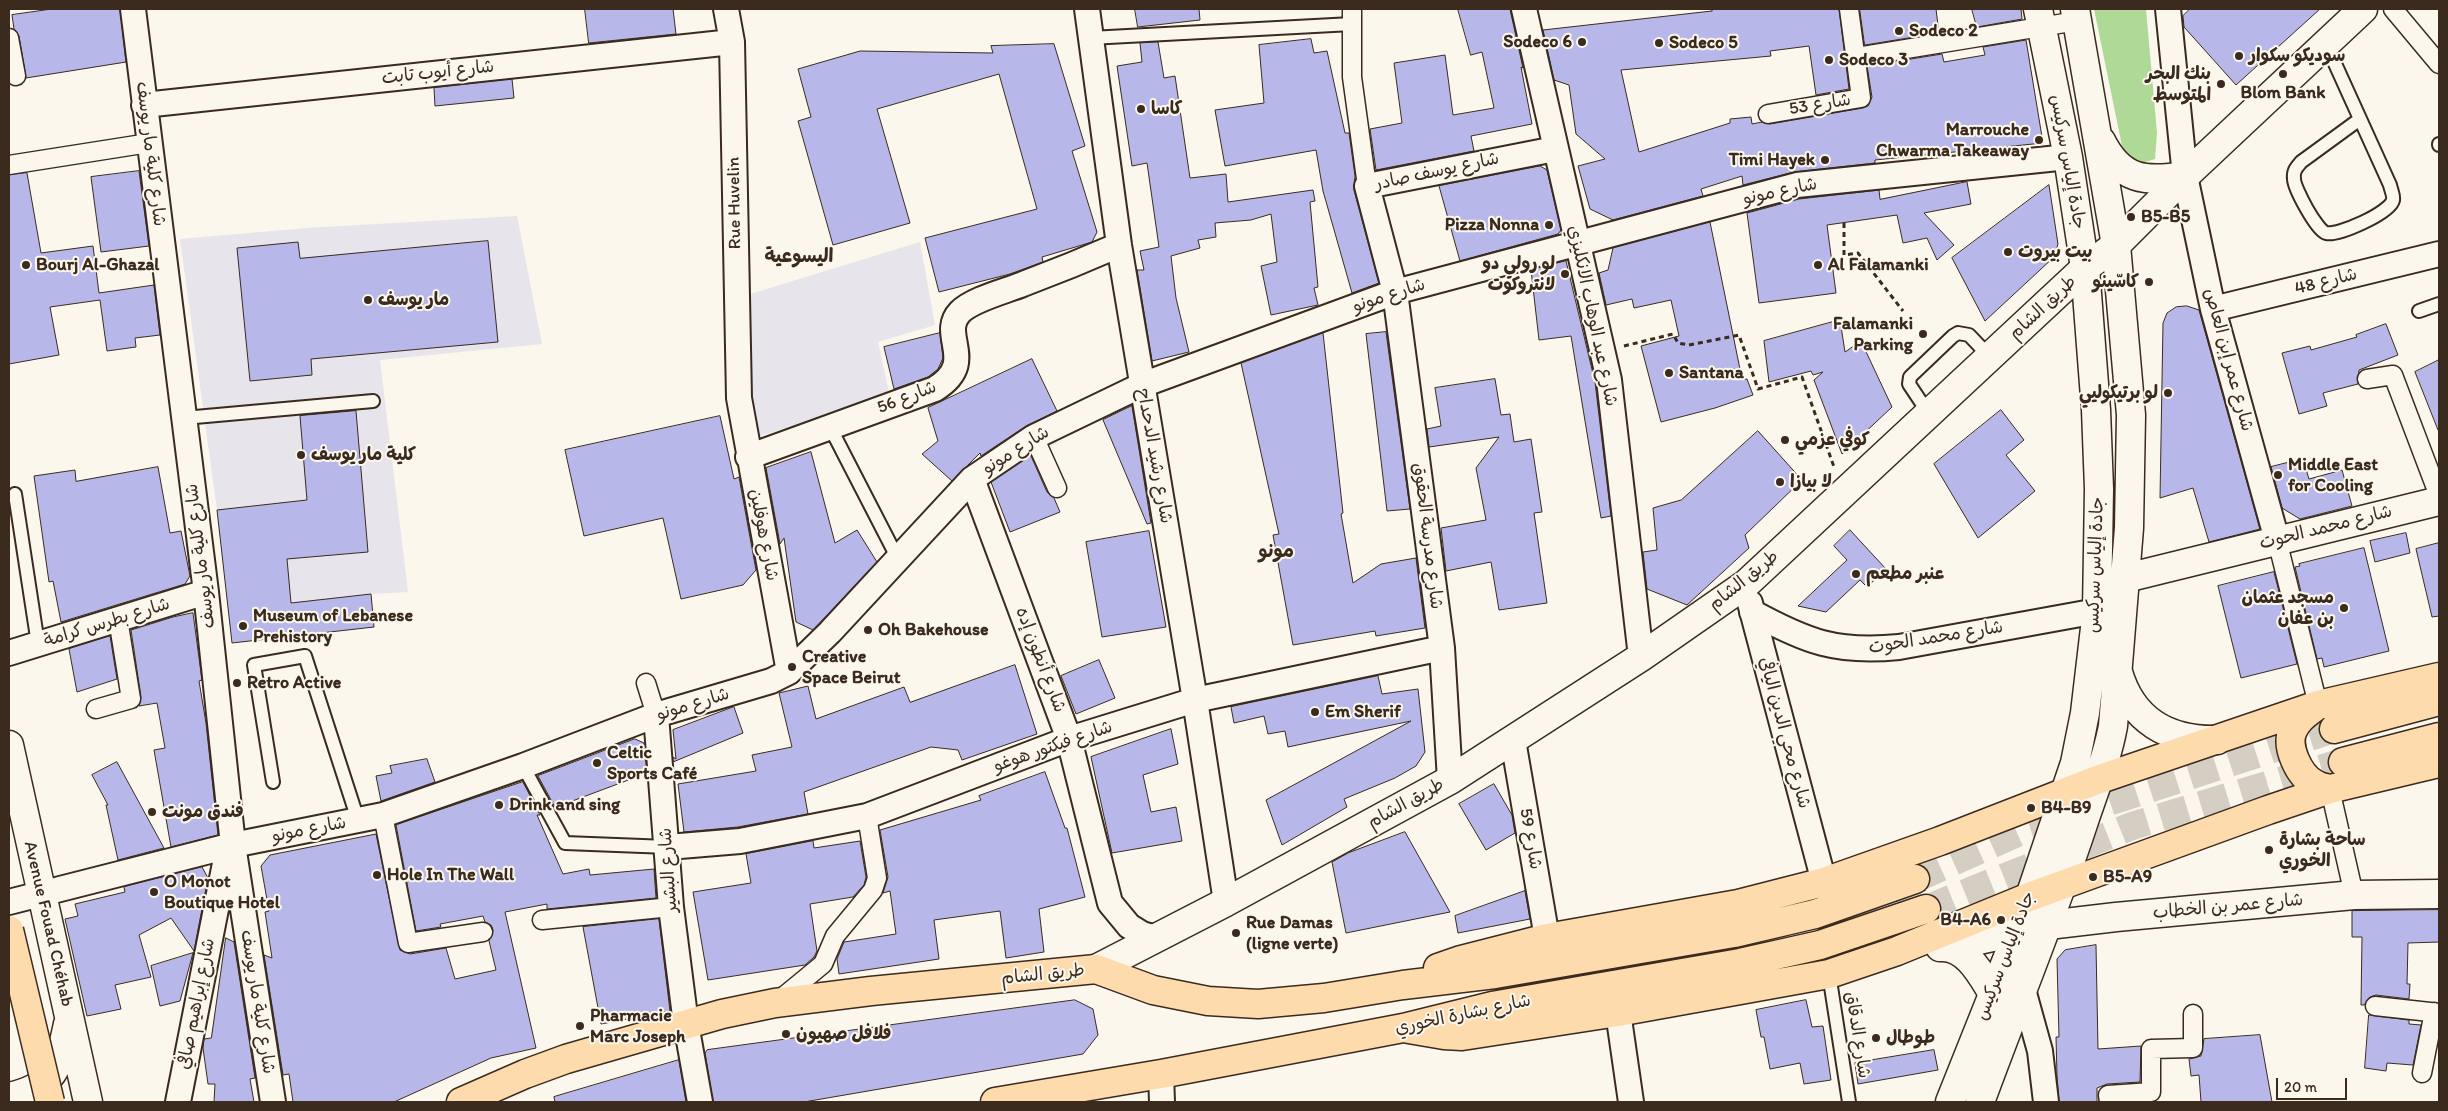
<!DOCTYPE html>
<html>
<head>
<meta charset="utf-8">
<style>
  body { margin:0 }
  #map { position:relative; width:2448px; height:1111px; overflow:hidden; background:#fbf7ec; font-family:Itim,sans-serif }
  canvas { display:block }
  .frame { position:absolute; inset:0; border:10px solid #3b2a1e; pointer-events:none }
  .scale { position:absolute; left:2276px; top:1078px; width:71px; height:22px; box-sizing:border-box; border:2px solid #3b2a1e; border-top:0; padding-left:6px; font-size:15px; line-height:18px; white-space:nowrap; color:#3b2a1e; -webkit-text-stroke:4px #fbf7ec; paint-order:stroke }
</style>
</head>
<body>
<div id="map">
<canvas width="2448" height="1111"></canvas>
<div class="frame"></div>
<div class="scale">20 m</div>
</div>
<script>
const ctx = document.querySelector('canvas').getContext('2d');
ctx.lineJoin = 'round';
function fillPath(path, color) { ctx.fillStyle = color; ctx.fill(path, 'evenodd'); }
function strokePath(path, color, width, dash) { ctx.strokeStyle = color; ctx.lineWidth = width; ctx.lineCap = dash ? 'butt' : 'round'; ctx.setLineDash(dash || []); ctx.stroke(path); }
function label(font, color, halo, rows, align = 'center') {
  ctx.font = font + ' Itim,"Playpen Sans Arabic",sans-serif'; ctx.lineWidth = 4; ctx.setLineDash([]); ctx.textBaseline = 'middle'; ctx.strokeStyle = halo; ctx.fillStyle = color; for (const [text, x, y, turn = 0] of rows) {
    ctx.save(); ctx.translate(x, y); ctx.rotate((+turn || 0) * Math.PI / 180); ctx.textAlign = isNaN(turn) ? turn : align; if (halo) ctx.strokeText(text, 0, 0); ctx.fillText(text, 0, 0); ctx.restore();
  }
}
fillPath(new Path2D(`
  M517,216L542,344L380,360L408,592L371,594L374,627L232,643L217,510L180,239L307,228Z
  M920,242L935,325L878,342L890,397L760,436L752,397L747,295Z`), '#e7e4eb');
fillPath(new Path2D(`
  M2094,9H2146L2157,133L2155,159L2135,165L2122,146Z`), '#afd996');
const building = new Path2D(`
  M52,9H120L126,62L26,78L19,36L14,29L12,15Z
  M585,9H673L676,34L589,43Z
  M1135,9H1199L1200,20L1138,27Z
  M1458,9H1510L1523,68L1521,67L1532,124L1471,136L1474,151L1376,170L1370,129L1402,123L1394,63L1445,55L1453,115L1494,108L1482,52L1471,55Z
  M1711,9H1839L1849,89L1816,95L1809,46L1770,51L1771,56L1621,70L1639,152L1730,123V119L1751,117L1752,124L1762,122L1770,124L1863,108L1868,106L1872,97L1867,66L1942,54L1944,62L1985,55L1983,47L2026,40L2043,143L1875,160V163L1794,172L1743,185L1742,176L1701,189L1703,196L1613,220L1590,209L1578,166L1605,159L1576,134L1569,85L1554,80L1543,30L1712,11Z
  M1860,9H1936L1939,33L1865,45Z
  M1972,9H2021L2022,19L1977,27Z
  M2190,9H2320L2236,85L2184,27L2183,16Z
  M1311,39L1314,53L1327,51L1345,133H1349L1355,176L1354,190L1379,283L1352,293L1323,191L1316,150L1225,166L1215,110L1264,103L1259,45Z
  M1158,42L1164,78L1175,76L1190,178L1226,174L1228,202L1313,190L1315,201L1310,202L1318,287L1314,288L1318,305L1271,315L1261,266L1277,262L1271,214L1251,220L1215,223L1216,237L1198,240L1200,248L1171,256L1176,298L1189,352L1152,361L1137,270H1144L1140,251L1159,247L1147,163L1132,166L1117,66L1142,62L1140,43Z
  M1054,44L1085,146L1072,151L1097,232L1092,242L1042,257L1043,262L1010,274L939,292L925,238L1037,209L999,74L877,109L910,223L833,245L798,121L811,117L798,69L860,51L993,53L991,46Z
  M512,79L514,98L435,106L434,88Z
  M1540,166L1547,170L1561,230L1558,234L1460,261L1439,186Z
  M139,171L149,246L101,252L91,177Z
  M27,173L41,253L93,246L99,293L154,285L160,335L135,338L136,347L107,351L100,300L50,307L59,355L9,364V175Z
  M1967,182L1971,204L1924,213L1954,245L1937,260L1927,238L1903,243L1897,215L1827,225L1836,293L1759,303L1747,213L1799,199L1879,190L1880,199Z
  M2049,185L2058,244L2054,257L1985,321L1952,258Z
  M1710,222L1742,379H1747L1753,395L1715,408L1661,422L1641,346L1679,336L1671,300L1634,308L1632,299L1606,305L1599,273L1608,270L1613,248Z
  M488,241L498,342L311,359L312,375L250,381L237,248L298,242L300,258Z
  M1566,261L1595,382L1611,516L1601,518L1571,336L1539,340L1531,270Z
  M2187,306L2199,310L2260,529L2209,542L2193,488L2160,498L2163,323L2167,313L2176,307Z
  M1840,320L1845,352L1861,341L1892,407L1842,454L1814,380L1823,372L1813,375L1811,371L1769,382L1764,341Z
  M2386,324L2398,355L2359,370L2358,384L2323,393L2327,406L2299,414L2282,353L2310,346L2311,350L2357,337L2356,335Z
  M1386,332L1410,509L1387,511L1366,334Z
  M940,333L943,358L938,369L928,377L894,389L884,347Z
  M1323,333L1343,513L1341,514L1353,583L1381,564L1416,558L1425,628L1376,636L1375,631L1293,645L1273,535L1279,534L1241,363Z
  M1032,359L1057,411L1026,426L981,456L980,453L952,481L922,454L938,441L928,408Z
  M2439,360V430H2438L2415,372Z
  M1495,379L1501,415L1510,414L1514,442L1531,439L1542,512L1534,513L1547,603L1499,610L1491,562L1446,571L1441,528L1486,520L1476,468L1499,437L1429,447L1427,429L1441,426L1435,388Z
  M1132,406L1151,523L1147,524L1103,420Z
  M2001,410L2024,440L2006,455L2035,491L1978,538L1934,464Z
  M356,411L368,552L287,559L291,603L371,594L374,627L232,643L217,510L307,500L300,416Z
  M720,416L734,479L739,477L756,570L743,585L681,599L663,518L584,536L565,450Z
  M1758,431L1802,480L1745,535L1749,548L1687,605L1647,589L1643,552L1657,550L1653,508L1681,500Z
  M811,452L835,543L857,530L877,562L813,630L796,622L784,538L780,544L766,468Z
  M1031,456L1047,492L1054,498L1060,512L1010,532L991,482Z
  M2303,459L2309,479L2342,470L2352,506L2300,519L2282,508L2271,467Z
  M158,467L170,533L181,531L190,576L185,584L61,622L53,581L49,582L34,476L75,470L76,481Z
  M1850,530L1886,569L1867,587L1860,580L1826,612L1798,606L1847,560L1834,546Z
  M1149,531L1166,627L1102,637L1086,542Z
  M2406,533L2410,553L2375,562L2370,541Z
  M2439,543V616L2432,617L2416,549Z
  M2364,548L2389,651L2324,667L2322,658L2317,659L2295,567L2300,566L2299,564Z
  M2274,572L2297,664L2241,678L2218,586Z
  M193,613L202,680L199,681L206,723L218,835L171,847L154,750L165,748L157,703L139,706L141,697L131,630L173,617Z
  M110,636L117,679L77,692L69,649Z
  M1099,660L1115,698L1076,714L1061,676Z
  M1015,665L1037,734L962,760L958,750L931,747L804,792L808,814L738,827L684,832L678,784L756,771L752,755L792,747L779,693L808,686L816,719L904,687L910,702Z
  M1378,676L1382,694L1418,689L1425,752L1416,766L1395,778L1344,799L1347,807L1282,845L1266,800L1411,721L1288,747L1285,731L1268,734L1264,716L1234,723L1231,707Z
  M734,707L743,733L673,762V757L676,759L673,730Z
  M1171,729L1178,764L1143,775L1151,812L1176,807L1182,841L1112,853L1091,757Z
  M635,739L644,743L647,773L567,803L569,808L557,811L538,776Z
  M427,759L435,782L381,801L376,776L392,773L390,766Z
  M117,762L164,848L118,860L106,805H108L92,775Z
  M1045,772L1065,828H1067L1085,897L1039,909L1044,952L1006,958L1000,911L934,920L939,959L839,974L837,959L844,942L896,934L890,891L883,893L888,877L880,830L981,800L979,796Z
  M523,782L540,815H537L563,874L589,869L590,875L654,869L656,898L547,909V904L505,912L536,1048L491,1058L394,1102H293L289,1074L283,1075L264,955L272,958L265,912L269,911L261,866L270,855L376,834L400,950L410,954L446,948L455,979L496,970L489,941L493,930L491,925L485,922L483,916L440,924L441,927L416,931L396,825Z
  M1494,784L1512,815L1515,833L1486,850L1459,804Z
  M1405,832L1450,912L1346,933L1332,862L1348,853Z
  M813,841L814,848L860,841L866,877L864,885L853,897L810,904L817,951L814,957L805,965L708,980L693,892L751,883L746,854Z
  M202,867L208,878L194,951L171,918L139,935L151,977L115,985L121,1009L87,1016L65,919L78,916L75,904L125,892L124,887Z
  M1525,891L1530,919L1458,933L1455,916Z
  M2439,910V942L2408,943L2407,984H2410L2409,999L2376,995L2370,997L2364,1005H2361L2362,937H2352V911Z
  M659,919L670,1011L601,1024L583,927Z
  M226,938L234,942L255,1078L250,1079L254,1102H214L215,1084H208L203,1048L204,1039L211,1038Z
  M2096,945L2098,1049L2141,1046L2140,1082L2107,1084L2097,1088V1102H2059L2057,1076L2056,1037H2059L2057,959L2065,950Z
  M193,953L180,1001L160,1006L151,966Z
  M1075,1000L1093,1009L1098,1035L1083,1054L804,1102H713L705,1053L707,1050Z
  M1806,1000L1812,1027L1823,1026L1831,1080L1804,1084L1800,1063L1770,1069L1764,1037H1761L1756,1010Z
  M2369,1015L2409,1020V1024L2421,1025L2413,1065L2387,1063L2386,1071L2365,1068Z
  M2260,1035L2272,1102H2201L2199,1075L2191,1076L2189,1059L2201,1056L2204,1039Z
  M1934,1050L1938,1070L1858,1084L1855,1063Z
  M679,1060L686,1102H555L554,1097Z`);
fillPath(building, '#b7b8e9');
strokePath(building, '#3b2a1e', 1);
strokePath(new Path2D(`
  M1915,879L2028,828L2334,729
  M1926,909L2132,826L2343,762`), '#d5cec3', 28, [28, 14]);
const service = new Path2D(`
  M1090,38L1352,24
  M2332,57L2390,185C2391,190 2394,196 2393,200C2390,213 2338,236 2326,233C2317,231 2294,188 2294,179C2293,171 2296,168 2301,162L2360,119
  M2439,144V145
  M2419,311L2439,304
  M1929,414L1909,384L1910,377L1953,336L1958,333L1969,335L1990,357
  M184,418L373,401
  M830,427L898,559
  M15,494L38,644
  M523,766L565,843L668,847
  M273,782L254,665L305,656L358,820
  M1829,974L1849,1102`);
const pedestrian = new Path2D(`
  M1352,9V77L1367,186
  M2393,9L2439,64
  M9,38L16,76
  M1857,57L2077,21
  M1768,114L1861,98L1849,9
  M9,165L149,143
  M2367,379L2393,375L2439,496
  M1034,437L1057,488
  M2277,540L2318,705
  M646,683L656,715
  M96,709L131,699L118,619
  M2330,789L2354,895
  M383,815L408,943L483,932
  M542,920L671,907
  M778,1001L823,964L835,936L873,890L877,878L867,816
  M2375,1006L2439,1013
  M2422,1073L2434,1012
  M2109,1102L2108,1095L2151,1092V1049L2193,1048V1014`);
const minor = new Path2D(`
  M133,9L206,592L233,845L273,1102
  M726,9L732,42L739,398L789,672
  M1087,9L1119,245L1195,700L1226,902
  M1524,9L1609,380L1641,657
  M2168,9L2185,176L2213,309L2277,540
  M144,105L732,42
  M2213,309L2439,254
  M748,457L935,389C979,362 938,335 960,312C973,299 1006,291 1023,284C1055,272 1087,259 1119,245
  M972,479L1069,739L1110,903L1129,926L1142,934L1156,938
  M1750,603L1824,882
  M1752,612C1807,642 1836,653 1899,647L2097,611
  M9,653L206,592
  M656,715L671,907L686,1024L700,1102
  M1513,740L1547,938
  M1450,780L1442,648L1395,292L1367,186L1555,149
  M668,847L740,841L867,816L1069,739L1195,700L1442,648
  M9,902L233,845L383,815L523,766L656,715L771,681L789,672L830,632L972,479L1034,437L1142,385L1395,292L1797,185L2068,157
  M2022,986L2040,1051L2046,1102
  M1618,1012L1631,1102
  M1161,1074L1162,1102
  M178,1102L228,848`);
const tertiary = new Path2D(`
  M2126,578L2439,501
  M9,745L88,1102
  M1940,947C1966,945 1981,974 1992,992
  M1946,947L2048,925L2116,917L2354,895L2439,894
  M1096,969L1226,902L1450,780L1641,657L1746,584L2085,268L2116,245L2185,176L2363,9
  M9,1097C55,1087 59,1066 68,1024`);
const secondary = new Path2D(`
  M2101,141C2121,181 2145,182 2185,176
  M2118,672C2132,721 2168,741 2217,740
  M1950,1102L2018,932L2075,763L2085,713L2097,611L2099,489L2096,410L2085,268L2068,157L2038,9
  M1980,1102C2014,1009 2052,918 2083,824C2094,791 2107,759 2113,726L2129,528L2131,415L2116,245L2075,9`);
const primary = new Path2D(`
  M2315,707C2306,714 2298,719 2293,730C2285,746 2299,776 2315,784C2319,787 2325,788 2330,789
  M2334,729L2439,701
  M2343,762L2439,737
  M1438,968L1461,960L1547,938L1738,904L1824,882L1940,841L2097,780L2318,705L2439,677
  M1403,1028L1444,1035L1462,1036L1618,1012L1829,974L1897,951L2029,897L2268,810L2330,789L2439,763
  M461,1102L525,1074L566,1059L722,1014L775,1003L871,991L1096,969L1153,990L1208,1001L1258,1004L1324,998L1403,985L1495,974L1734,933L1815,914L1915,879
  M995,1102L1161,1074L1403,1028L1492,1006L1740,963L1820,945L1926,909`);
strokePath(service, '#3b2a1e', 16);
strokePath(pedestrian, '#3b2a1e', 21);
strokePath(minor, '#3b2a1e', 28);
strokePath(tertiary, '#3b2a1e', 31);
strokePath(secondary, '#3b2a1e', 31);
strokePath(primary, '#3b2a1e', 31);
strokePath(new Path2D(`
  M1844,223V255L1858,253L1903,311
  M1624,346L1673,334L1678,343L1689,345L1739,335L1758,389L1802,377L1834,467`), '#3b2a1e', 3, [5, 4]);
strokePath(service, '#fbf7ec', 12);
strokePath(pedestrian, '#fbf7ec', 18);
strokePath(minor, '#fbf7ec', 24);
strokePath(tertiary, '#fbf7ec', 28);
strokePath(secondary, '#fbf7ec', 28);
strokePath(primary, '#fedbac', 28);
const motorwayBridge = new Path2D(`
  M9,930L50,1102`);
strokePath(motorwayBridge, '#3b2a1e', 31, []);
strokePath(motorwayBridge, '#fedbac', 28);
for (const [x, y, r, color] of [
  [1899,31,5,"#3b2a1e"],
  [1582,42,5,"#3b2a1e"],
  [1659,43,5,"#3b2a1e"],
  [2239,56,5,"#3b2a1e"],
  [1829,60,5,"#3b2a1e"],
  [2283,74,5,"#3b2a1e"],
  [2221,84,5,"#3b2a1e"],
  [1141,109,5,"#3b2a1e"],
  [2039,140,5,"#3b2a1e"],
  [1825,160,5,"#3b2a1e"],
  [2131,217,5,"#3b2a1e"],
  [1549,225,5,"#3b2a1e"],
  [2008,252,5,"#3b2a1e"],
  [26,265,5,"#3b2a1e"],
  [1818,265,5,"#3b2a1e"],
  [1565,274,5,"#3b2a1e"],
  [2149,282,5,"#3b2a1e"],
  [368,300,5,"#3b2a1e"],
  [1923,334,5,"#3b2a1e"],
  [1669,373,5,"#3b2a1e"],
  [2168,393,5,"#3b2a1e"],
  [1785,440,5,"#3b2a1e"],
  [301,455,5,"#3b2a1e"],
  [2278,475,5,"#3b2a1e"],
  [1780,482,5,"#3b2a1e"],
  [1856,574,5,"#3b2a1e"],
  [2344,608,5,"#3b2a1e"],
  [243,626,5,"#3b2a1e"],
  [868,630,5,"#3b2a1e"],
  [792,667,5,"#3b2a1e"],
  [237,683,5,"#3b2a1e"],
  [1315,712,5,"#3b2a1e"],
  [597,763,5,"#3b2a1e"],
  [499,805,5,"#3b2a1e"],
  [2031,808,5,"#3b2a1e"],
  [152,812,5,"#3b2a1e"],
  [2269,850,5,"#3b2a1e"],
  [377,875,5,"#3b2a1e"],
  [2093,877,5,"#3b2a1e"],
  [154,892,5,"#3b2a1e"],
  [2001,920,5,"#3b2a1e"],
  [1236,933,5,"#3b2a1e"],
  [580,1026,5,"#3b2a1e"],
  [786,1034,5,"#3b2a1e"],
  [1876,1038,5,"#3b2a1e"]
]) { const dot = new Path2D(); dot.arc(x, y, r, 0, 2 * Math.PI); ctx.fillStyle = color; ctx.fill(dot); strokePath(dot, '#fbf7ec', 2); }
label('bold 18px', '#3b2a1e', '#fbf7ec', [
  ["Sodeco 2",1909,31],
  ["Sodeco 6",1572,42,"right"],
  ["Sodeco 5",1669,43],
  ["سوديكو سكوار",2249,56],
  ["Sodeco 3",1839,60],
  ["بنك البحر",2211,74,"right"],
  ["المتوسط",2211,95,"right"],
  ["Blom Bank",2283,93,"center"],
  ["كاسا",1151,109],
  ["Marrouche",2029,130,"right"],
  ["Chwarma Takeaway",2029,151,"right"],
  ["Timi Hayek",1815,160,"right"],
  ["B5-B5",2141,217],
  ["Pizza Nonna",1539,225,"right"],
  ["بيت بيروت",2018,252],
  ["لو رولي دو",1555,264,"right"],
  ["لانتروكوت",1555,285,"right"],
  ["Bourj Al-Ghazal",36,265],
  ["Al Falamanki",1828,265],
  ["كاسّينو",2139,282,"right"],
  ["مار يوسف",378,300],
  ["Falamanki",1913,324,"right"],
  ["Parking",1913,345,"right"],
  ["Santana",1679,373],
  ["لو برتيكوليي",2158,393,"right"],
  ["كوفي عزمي",1795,440],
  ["كلية مار يوسف",311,455],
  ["Middle East",2288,465],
  ["for Cooling",2288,486],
  ["لا بيازا",1790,482],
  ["عنبر مطعم",1866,574],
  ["مسجد عثمان",2334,598,"right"],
  ["بن عفان",2334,619,"right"],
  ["Museum of Lebanese",253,616],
  ["Prehistory",253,637],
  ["Oh Bakehouse",878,630],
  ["Creative",802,657],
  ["Space Beirut",802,678],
  ["Retro Active",247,683],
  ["Em Sherif",1325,712],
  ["Celtic",607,753],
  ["Sports Café",607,774],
  ["Drink and sing",509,805],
  ["B4-B9",2041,808],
  ["فندق مونت",162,812],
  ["ساحة بشارة",2279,840],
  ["الخوري",2279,861],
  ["Hole In The Wall",387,875],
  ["B5-A9",2103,877],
  ["O Monot",164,882],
  ["Boutique Hotel",164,903],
  ["B4-A6",1991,920,"right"],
  ["Rue Damas",1246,923],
  ["(ligne verte)",1246,944],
  ["Pharmacie",590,1016],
  ["Marc Joseph",590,1037],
  ["فلافل صهيون",796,1034],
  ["طوطال",1886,1038]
], 'left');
label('18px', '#3b2a1e', '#fbf7ec', [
  ["شارع أيوب تابت",438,73,-6],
  ["شارع 53",1820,105,-9],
  ["شارع كلية مار يوسف",150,154,83],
  ["جادة إلياس سركيس",2067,162,80],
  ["شارع يوسف صادر",1437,172,-12],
  ["شارع مونو",1780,192,-12],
  ["Rue Huvelin",735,203,-91],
  ["شارع 48",2326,282,-14],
  ["شارع مونو",1389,296,-18],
  ["طريق الشام",2043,308,-43],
  ["شارع عبد الوهاب الانكليزي",1592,316,78],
  ["شارع عمر إبن العاص",2228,360,75],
  ["شارع 56",907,398,-21],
  ["شارع مونو",1016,451,-32],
  ["شارع رشيد الدحداح",1154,456,80],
  ["شارع محمد الحوت",2326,528,-14],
  ["شارع هوفلين",763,535,79],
  ["شارع مدرسة الحقوق",1427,536,83],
  ["شارع كلية مار يوسف",201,556,-97],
  ["جادة إلياس سركيس",2096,565,-88],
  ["طريق الشام",1744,581,-39],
  ["شارع بطرس كرامة",107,623,-17],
  ["شارع محمد الحوت",1936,638,-9],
  ["شارع أنطون إده",1040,660,69],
  ["شارع مونو",693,705,-17],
  ["شارع محي الدين اليافي",1784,733,75],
  ["شارع فيكتور هوغو",1053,747,-19],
  ["طريق الشام",1406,804,-29],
  ["شارع مونو",309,830,-11],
  ["شارع 59",1530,839,80],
  ["شارع البشير",669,870,-94],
  ["شارع عمر بن الخطاب",2228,907,-5],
  ["Avenue Fouad Chéhab",48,924,77],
  ["جادة إلياس سركيس",2006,956,-69],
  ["طريق الشام",1043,975,-6],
  ["شارع كلية مار يوسف",257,1002,81],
  ["شارع إبراهيم صافي",197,1004,-79],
  ["شارع بشارة الخوري",1463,1015,-12],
  ["شارع الدقاق",1857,1035,81]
]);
label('bold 19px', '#3b2a1e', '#fbf7ec', [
  ["اليسوعية",799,257],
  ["مونو",1276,552]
]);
</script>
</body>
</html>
